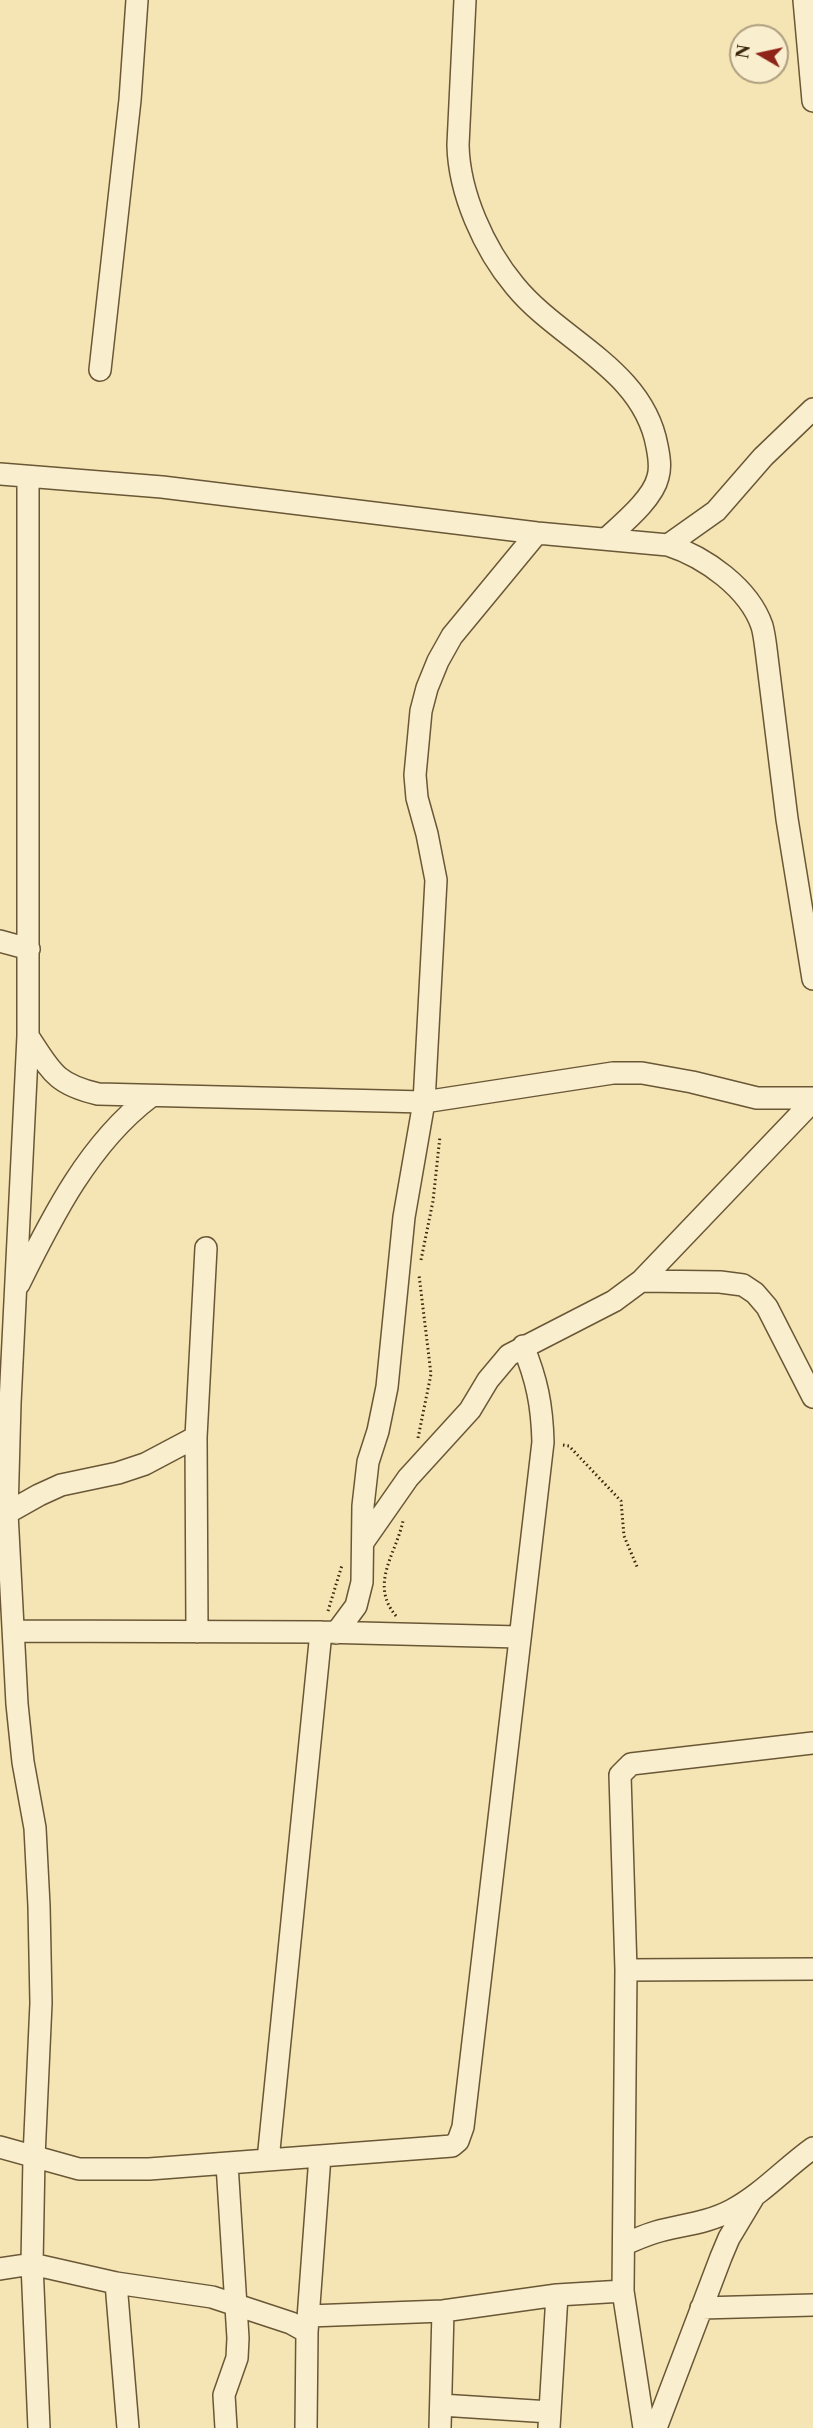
<!DOCTYPE html>
<html>
<head>
<meta charset="utf-8">
<style>
  body { margin:0 }
  #map { position:relative; width:813px; height:2428px; overflow:hidden; background:#f6e5b4; font-family:"Libre Caslon Text",serif }
  canvas { display:block }
  .north { position:absolute; left:729px; top:24px; width:60px; height:60px; box-sizing:border-box; background:#f9eece; border:2px solid #ad9f80; border-radius:50%; rotate:279deg; font-size:16px; font-weight:700; line-height:24px; text-align:center; color:#3a280c }
  .north::after { content:''; display:block; margin:auto; width:21px; height:27px; background:#8f2418; clip-path:polygon(50% 0,100% 100%,50% 72%,0 100%) }
</style>
</head>
<body>
<div id="map">
<canvas width="813" height="2428"></canvas>
<div class="north">N</div>
</div>
<script>
const ctx = document.querySelector('canvas').getContext('2d');
ctx.lineJoin = 'round';
function strokePath(path, color, width, dash) { ctx.strokeStyle = color; ctx.lineWidth = width; ctx.lineCap = dash ? 'butt' : 'round'; ctx.setLineDash(dash || []); ctx.stroke(path); }
const minor = new Path2D(`
  M465,0L458,145C459,193 484,249 515,286C560,341 643,369 657,446C659,456 661,467 658,477C653,499 622,524 606,539
  M804,0L813,101
  M100,370L130,100L137,0
  M0,474L162,487L537,533L668,545C705,557 749,588 762,626C764,633 765,641 766,649L787,819L813,979
  M28,477V1036L10,1403L7,1513L17,1704L23,1762L35,1828L39,1906L41,2003L34,2157L32,2264L39,2428
  M668,545L716,511L763,457L813,409
  M0,941L29,949
  M28,1036C51,1071 55,1084 98,1094L424,1102L613,1073H642L692,1082L757,1098H813
  M641,1281L720,1282L743,1285L755,1293L767,1307L813,1397
  M19,1284C52,1217 89,1143 150,1097
  M7,1513L39,1495L61,1485L118,1473L145,1464L196,1437
  M364,1541L408,1478L470,1410L488,1380L509,1355L614,1301L641,1281L813,1101
  M14,1631L321,1632L519,1637
  M197,1632L196,1437L206,1248
  M336,1633L356,1606L362,1582L363,1506L368,1462L378,1431L387,1387L404,1217L424,1102L436,880L427,834L417,798L415,775L421,711L427,688L438,661L452,636L537,533
  M626,1970L813,1969
  M0,2147L79,2169H149L452,2146L458,2141L463,2127L543,1442C542,1405 537,1380 523,1346
  M268,2160L321,1632
  M625,2244C635,2240 645,2235 656,2232C681,2225 708,2223 732,2210C762,2194 785,2168 813,2148
  M0,2269L32,2264L116,2283L212,2297L291,2323L307,2332
  M116,2283L128,2428
  M701,2308L813,2305
  M309,2316L443,2311L557,2295L623,2291
  M441,2405L550,2412
  M226,2428L224,2395L237,2358L238,2338L227,2164
  M306,2428L307,2332L320,2156
  M440,2428L443,2311
  M549,2428L557,2295
  M644,2428L623,2291L626,1970L620,1775L631,1764L813,1743
  M656,2428L721,2257L729,2238L753,2198`);
strokePath(minor, '#695736', 24);
strokePath(new Path2D(`
  M421,1260L433,1201L440,1136
  M418,1438L431,1374L419,1275
  M563,1445L569,1446L621,1501L624,1536L638,1569
  M328,1611L342,1565
  M396,1616C369,1584 396,1554 403,1521`), '#3a280c', 3, [1.5, 3]);
strokePath(minor, '#f9eece', 21);
</script>
</body>
</html>
